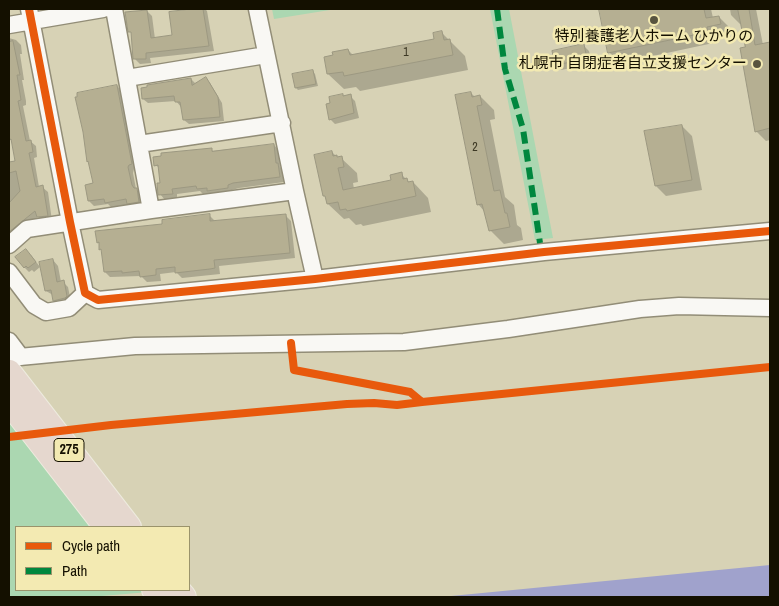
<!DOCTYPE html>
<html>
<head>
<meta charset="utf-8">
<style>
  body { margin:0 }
  #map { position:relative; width:779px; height:606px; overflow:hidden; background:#d7d2b5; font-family:"Archivo Narrow",sans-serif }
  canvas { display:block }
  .frame { position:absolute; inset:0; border:10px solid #141000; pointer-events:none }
  .legend { position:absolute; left:15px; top:526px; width:175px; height:65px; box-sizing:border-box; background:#f3eab2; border:1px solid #9a936b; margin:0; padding:6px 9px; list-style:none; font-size:15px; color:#141000 }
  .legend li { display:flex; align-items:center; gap:10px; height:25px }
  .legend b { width:25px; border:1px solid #9a936b }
</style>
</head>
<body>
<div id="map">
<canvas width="779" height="606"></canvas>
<div class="frame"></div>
<ul class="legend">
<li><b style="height:6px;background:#e8590c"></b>Cycle path</li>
<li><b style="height:6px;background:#00873e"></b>Path</li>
</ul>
</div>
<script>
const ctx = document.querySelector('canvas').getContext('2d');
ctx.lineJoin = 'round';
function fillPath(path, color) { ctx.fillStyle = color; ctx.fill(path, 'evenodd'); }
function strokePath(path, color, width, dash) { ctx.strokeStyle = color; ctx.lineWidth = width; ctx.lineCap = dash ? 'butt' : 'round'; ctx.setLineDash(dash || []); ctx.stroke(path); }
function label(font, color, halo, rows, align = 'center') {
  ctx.font = font + ' "Archivo Narrow","Noto Sans JP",sans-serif'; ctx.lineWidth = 5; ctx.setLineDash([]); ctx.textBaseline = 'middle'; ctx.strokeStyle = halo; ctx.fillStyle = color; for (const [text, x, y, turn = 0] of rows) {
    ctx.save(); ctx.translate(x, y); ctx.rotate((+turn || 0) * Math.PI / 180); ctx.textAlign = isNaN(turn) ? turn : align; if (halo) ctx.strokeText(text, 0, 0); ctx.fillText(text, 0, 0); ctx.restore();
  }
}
fillPath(new Path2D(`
  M272,9H336L274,19Z
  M490,9H509L553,238L535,240Z
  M9,417L97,527H16V590H147L149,592L90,597H9Z`), '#abd7b1');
fillPath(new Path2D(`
  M770,565V597H441Z`), '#a0a2cc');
fillPath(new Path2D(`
  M193,9H205L207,11L214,51L150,58L151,63L140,64L135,59L133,35L130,31L147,11L152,16L155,39L174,36Z
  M600,9H711L713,18L719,17L729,27L730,35L717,37L718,42L620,63L609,52Z
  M730,9H756L763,45L770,43V140L766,141L756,131L747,48L742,24H740L731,15Z
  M442,33L465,56L468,70L360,91L356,87L344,89L328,74L348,50L354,56L435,40Z
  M9,38L16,40L21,45L22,54H20L24,80H22L26,101V105L23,106L30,141L36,146L37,157L34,158L39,187H42L48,192L52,221L43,222L38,217L25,226L9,242V167L16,162L13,141L9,139Z
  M584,46L589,51L592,64L561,70L556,65Z
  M313,72L315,74L318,86L298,90L296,88Z
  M191,79L196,84L205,79L210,83L222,103L224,121L189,124L184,120L181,107L176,101L148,103L143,99Z
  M117,86L122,91L137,169H134L133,173L136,189L141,194L144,206L134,208L130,204L112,208L108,204L94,206L89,201L95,184Z
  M471,93L475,97L480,96L494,110L495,119L490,120L505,197L514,205L517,225L521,228L523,240L504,244L490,230L484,211L478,204Z
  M343,95L344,97L350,96L355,101L359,118L335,124L330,119Z
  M682,126L692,136L702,190L666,196L656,186Z
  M274,145L279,150L280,167L283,169L284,182L239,188L232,190L233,193L213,195L211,193L203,194L200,191L177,194V198L165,200L160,194L161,184L160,169L156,165L211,149L214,152Z
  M332,152L338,158H341L357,173L358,182L353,183L354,189L392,181L401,174L410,183L413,182L428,198L431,212L363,226L361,224L356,225L349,218L344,219L328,204Z
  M209,215L215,221L285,215L291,221L295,258L219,266L220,274L182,278L176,272L160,274L161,281L147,282L141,276L110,277L105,272L103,251L98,242Z
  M31,255L40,267L34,272L32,270L29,272L24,267Z
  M53,260L58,266L61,282H63L68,287L71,302L59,305L54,300L53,295L46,291Z`), '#0003');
const building = new Path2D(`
  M191,9H203L209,46L146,53V59H133L131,32H128L125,12L147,10L151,38L172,35L169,12Z
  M599,9H704L706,18L719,16L721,24L707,27L708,32L608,53Z
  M738,9H749L755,45L770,42V128L755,132L740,48L745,47Z
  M442,31L444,40L450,39L453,55L344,76L343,72L327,74L324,57L333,55L332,52L348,49L350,55L434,39L433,33Z
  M13,41L20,75H17L21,100L18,101L26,141L31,140L33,152L29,153L36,187L43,185L48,216L37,217L35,211L9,232V203L20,191L16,171L9,173V162L15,161L11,139L9,140V42Z
  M584,44L587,59L555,65L552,51Z
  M313,70L316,84L295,88L292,74Z
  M206,77L218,97L220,117L183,120L180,102H175L174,96L142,99L141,88L147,87V85L191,78L192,85Z
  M117,85L132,164L129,165L128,167L132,185L134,188H137L139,202L127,204L126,199L105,203L104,199L88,201L85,185L93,183L88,161L87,162L83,132L75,97H77V93Z
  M471,92L472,97L480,95L482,105L477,106L494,191L500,190L505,213H507L510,227L489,231L482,204L477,205L455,95Z
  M343,94V96L351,94L354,113L329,120L326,104L330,103L329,97Z
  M682,125L692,180L655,186L644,131Z
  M274,144L276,163H278L280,177L233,183L228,185V188L207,191V188L197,189L196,186L172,189L173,194L158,195L157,183H160L158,165L154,166L153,157L161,156V153L212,148V151Z
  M332,151L333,156L337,155V157L342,156L344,167L338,168L343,190L391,180L390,175L402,172L403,179L407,178L408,182L413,181L416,196L347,211L346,209L340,210L338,202L327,204L325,196H323L314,155Z
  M210,214V221L286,214L290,253L214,260L215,268L210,269L175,273V267L156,269V275L140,277L139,271L122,273V271L104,272L101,249L99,250V242L97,243L95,231L162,224V220Z
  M26,249L36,262L28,268L26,266L24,268L15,257Z
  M53,259L57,282L64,280L67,296L65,298L53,301L51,290L45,291L39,262Z`);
fillPath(building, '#b5af92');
strokePath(building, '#9c9881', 1);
const minor = new Path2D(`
  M29,9L70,222L85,293L98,300L315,279L544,252L770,231
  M114,9L151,210
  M257,9L295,191L315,279
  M9,25L103,9
  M127,78L266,55
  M139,144L282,123
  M9,245L27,229L151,210L295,191
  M9,272L34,305L46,312L69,308L85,293
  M9,341L21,357
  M9,358L135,346L404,342L508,329L640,309L679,306L770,308`);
const highway = new Path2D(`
  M9,372L129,527
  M9,402L106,527
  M154,590L160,597
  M178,590L184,597`);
strokePath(minor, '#928d77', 19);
strokePath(highway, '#edebde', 26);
strokePath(minor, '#f9f8f4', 16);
strokePath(highway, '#e5d7ce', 24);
strokePath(new Path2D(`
  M497,9L505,69L523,129L540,243`), '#00873e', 6, [12, 6]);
strokePath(new Path2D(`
  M29,9L70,222L85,293L98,300L315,279L544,252L770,231
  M422,402L770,367
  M9,437L111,425L347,404L374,403L397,405L422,402L410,392L294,370L291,343`), '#e8590c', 8);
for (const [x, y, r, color] of [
  [654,20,5,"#58543f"],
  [757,64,5,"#58543f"]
]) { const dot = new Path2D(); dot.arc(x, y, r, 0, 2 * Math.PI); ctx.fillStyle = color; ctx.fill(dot); strokePath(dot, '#f3eab2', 2); }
label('12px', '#3c3824', null, [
  ["1",406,53],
  ["2",475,148]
]);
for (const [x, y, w] of [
  [69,450,30]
]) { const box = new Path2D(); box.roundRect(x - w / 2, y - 11.5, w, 23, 4); ctx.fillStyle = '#f3eab2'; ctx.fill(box); strokePath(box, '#141000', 1); }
label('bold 14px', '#141000', null, [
  ["275",69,450]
]);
label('15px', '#141000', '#f3eab2', [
  ["特別養護老人ホーム ひかりの",654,37],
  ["札幌市 自閉症者自立支援センター",747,64,"right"]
]);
</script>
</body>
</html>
